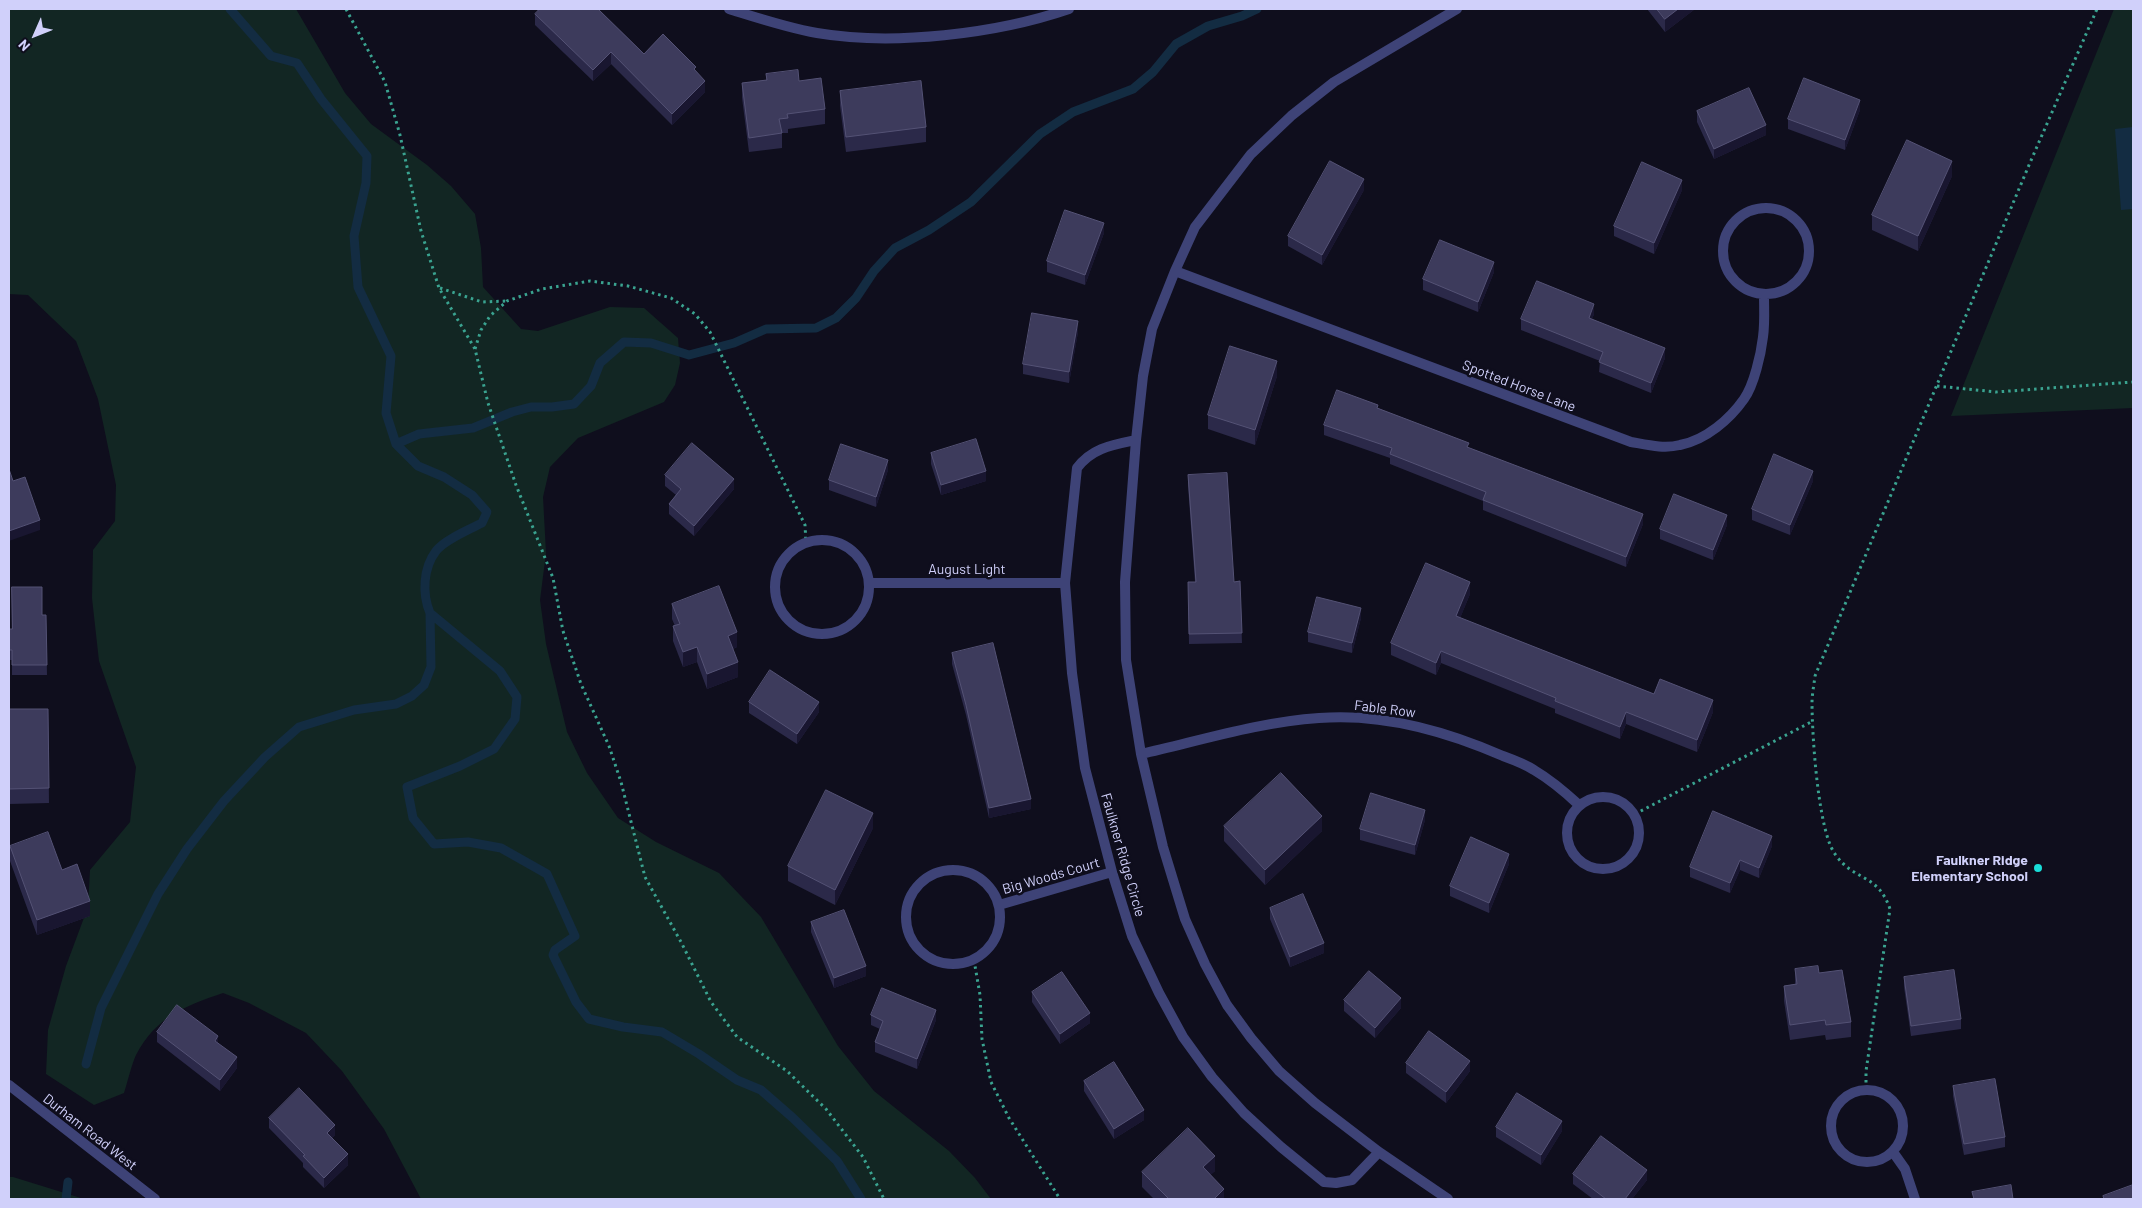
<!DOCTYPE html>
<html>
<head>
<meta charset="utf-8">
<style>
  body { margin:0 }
  #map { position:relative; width:2142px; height:1208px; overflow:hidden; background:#0f0e1d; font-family:Barlow,sans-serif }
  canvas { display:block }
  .frame { position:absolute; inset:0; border:10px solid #d0d0fa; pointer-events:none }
  .north { position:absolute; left:10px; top:10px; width:50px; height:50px; -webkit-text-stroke:4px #0f0e1d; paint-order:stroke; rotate:226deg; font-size:14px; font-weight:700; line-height:20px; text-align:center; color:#d0d0fa }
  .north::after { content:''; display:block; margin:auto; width:18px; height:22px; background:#d0d0fa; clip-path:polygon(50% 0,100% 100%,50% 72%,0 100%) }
</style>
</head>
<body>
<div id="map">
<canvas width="2142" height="1208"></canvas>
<div class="frame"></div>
<div class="north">N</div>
</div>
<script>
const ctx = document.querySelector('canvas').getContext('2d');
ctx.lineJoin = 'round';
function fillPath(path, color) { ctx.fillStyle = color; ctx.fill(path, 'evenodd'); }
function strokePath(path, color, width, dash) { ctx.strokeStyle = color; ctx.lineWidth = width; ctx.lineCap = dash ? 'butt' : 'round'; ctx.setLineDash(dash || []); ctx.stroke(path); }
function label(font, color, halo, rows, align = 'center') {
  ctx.font = font + ' Barlow,sans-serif'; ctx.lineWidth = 5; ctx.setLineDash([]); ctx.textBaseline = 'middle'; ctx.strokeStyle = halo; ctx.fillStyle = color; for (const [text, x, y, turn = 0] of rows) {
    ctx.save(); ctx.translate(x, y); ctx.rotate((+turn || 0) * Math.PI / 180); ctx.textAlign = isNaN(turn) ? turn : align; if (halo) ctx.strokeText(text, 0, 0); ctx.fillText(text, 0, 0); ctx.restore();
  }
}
fillPath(new Path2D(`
  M9,9H296L345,93L371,124L427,165L451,186L475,214L481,248L483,287L521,329L538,331L610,307L644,308L678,338L680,363L675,385L664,402L578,438L550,467L543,497L546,553L540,600L546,644L567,732L587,773L618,818L656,842L719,873L761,917L838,1046L874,1091L949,1151L975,1178L991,1199H421L384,1129L342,1071L306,1033L249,1003L223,993C185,1006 156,1017 136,1055C131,1066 128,1081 124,1093L94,1105L46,1074L48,1030L66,966L88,907L90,870L130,822L136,767L99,661L92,598L93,550L115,521L116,485L98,399L76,341L28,295L9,294Z
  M2114,9H2133V408L1951,416Z
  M9,1177H13L84,1199H9Z`), '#122623');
fillPath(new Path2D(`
  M2133,127V209L2121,210L2115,129Z`), '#132c42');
strokePath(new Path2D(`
  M230,9L271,56L297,63L321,99L367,156L366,183L354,236L358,287L391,356L386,413L396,444L418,466L444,477L472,495L487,512L482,523C470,529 444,540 436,551C423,568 422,594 430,613L500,671L517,697L515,719L494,749L460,766L407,787L413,818L434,844L468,842L501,848L547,874L575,936L555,950L553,955L576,1002L589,1019L623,1027L662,1032L699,1054L737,1080L761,1090L793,1118L837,1161L861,1199
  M396,444L419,434L473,428L512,412L531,407H552L574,404L591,386L600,363L624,342L651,343L689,355L734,343L766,329L816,328L836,318L856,298L874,271L895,248L929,230L971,202L1040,134L1073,112L1133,89L1153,72L1176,44L1208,26L1242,16L1257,9
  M86,1064L101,1008L158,894L187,849L224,801L265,757L299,727L354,710L396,704L412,696L424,685L431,667L430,613
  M66,1199L68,1182`), '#132c42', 9);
strokePath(new Path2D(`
  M346,9L385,82L400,135L421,231L439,288L475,349L488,403L516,485L553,578L563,631L581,684L609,746L621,782L645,877L681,942L711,1002L737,1037L787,1071L826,1109L863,1157L884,1199
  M440,288L482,302L506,301
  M475,349L481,330L490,316L507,301L542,289L590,281L628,286L671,298L695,314L710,332L805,525L806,543
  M1937,386L1996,392L2133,382
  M1635,814L1813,721
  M974,960L980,995L982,1039L991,1082L1009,1118L1060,1199
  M1866,1089V1071L1890,909C1878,873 1853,881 1835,854C1818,831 1812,734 1812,703C1812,694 1814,685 1815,676L2029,165L2097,9`), '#3aa390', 3, [2.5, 4]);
strokePath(new Path2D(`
  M729,9C758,18 788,28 817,33C893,46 996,34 1069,9
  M1723 251a43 43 0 1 1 86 0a43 43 0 1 1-86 0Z
  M1175,271L1631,442C1648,445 1664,449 1680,445C1706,440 1730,419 1744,399C1754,385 1761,354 1763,337C1765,323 1764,309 1764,295
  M1136,440C1112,445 1092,448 1077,468L1065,583L1072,673L1085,768L1112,872L1132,936L1159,993L1183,1037L1212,1077L1244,1113L1281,1147L1324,1182L1336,1183L1352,1180L1379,1152
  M775 587a47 47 0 1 1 94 0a47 47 0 1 1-94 0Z
  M869,583H1065
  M1141,754C1199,741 1259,722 1319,718C1382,713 1446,731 1503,756C1514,760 1525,764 1534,770C1551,780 1565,792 1579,805
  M1567 833a36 36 0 1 1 72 0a36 36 0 1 1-72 0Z
  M906 917a47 47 0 1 1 94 0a47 47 0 1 1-94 0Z
  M999,905L1112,872
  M9,1085L155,1199
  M1831 1126a36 36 0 1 1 72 0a36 36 0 1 1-72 0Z
  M1893,1152L1905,1169L1915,1199
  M1448,1199L1379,1152L1315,1103L1279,1071L1251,1038L1227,1005L1205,964L1185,919L1163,847L1141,754L1126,660L1125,582L1136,440L1143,376L1152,329L1175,271L1195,227L1251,154L1291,116L1334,82L1457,9`), '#3e4377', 10);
fillPath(new Path2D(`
  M536,9H598L644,54L696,71L705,92L672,125L611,64L593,81L535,25V14L538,11Z
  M1647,9H1695L1665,32Z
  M766,74L799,81L825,109V124L788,129V133H782V148L749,152L742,98V83L766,80Z
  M840,91L926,127V142L846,152L840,106Z
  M1860,110L1845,150L1788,129V119Z
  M1697,111L1766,135L1714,159L1697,122Z
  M1952,176L1918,251L1872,230V215Z
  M1364,190L1322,265L1288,246V236Z
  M1682,190L1654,254L1614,236V226Z
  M1104,233L1085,285L1047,272V261Z
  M1494,272L1478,312L1423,290V279Z
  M1594,314L1592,319L1665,358L1651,393L1599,372L1600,361L1521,330V319Z
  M1078,332L1069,383L1023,374V364Z
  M1277,376L1255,445L1208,429V415Z
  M1378,408L1643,524L1626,567L1483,510V501L1390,464V458L1324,435V425Z
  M931,453L986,481L941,495L931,464Z
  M888,470L876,507L829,490V480Z
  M665,475L734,489L694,536L669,514V504L676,495L665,486Z
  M1188,475L1234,582L1240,581L1242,643L1189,644L1188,582H1195L1188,486Z
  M1813,481L1790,535L1752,520V509Z
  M1727,525L1713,560L1660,539V529Z
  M1470,594L1460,618L1654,694L1713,712L1697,752L1626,724L1620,739L1555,713V709L1441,663L1436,675L1391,655V643Z
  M672,604L737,647L733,649L738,677L707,689L697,662L683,667L673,641V626H675L672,619Z
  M42,615H46L47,675H12V660H9V629H12Z
  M1361,618L1352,653L1308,642V632Z
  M952,653L1031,809L989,818L966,715L952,664Z
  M749,702L819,712L797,744L749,713Z
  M9,709H48L49,803L9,804Z
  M1425,820L1415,855L1360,840V829Z
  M1224,826L1322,831L1265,885L1224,841Z
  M873,828L835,905L788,881V866Z
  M10,846L62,870L90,916L37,935L10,861Z
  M1772,846L1759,878L1740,870L1730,893L1690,877V867Z
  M1509,864L1489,913L1450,896V886Z
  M1270,908L1324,953L1290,967L1270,919Z
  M811,922L866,976L834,988L811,932Z
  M1795,969L1819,973L1851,1022V1037L1826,1040L1825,1035L1790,1040L1784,1001V986L1795,984Z
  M1904,977L1961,1019V1029L1911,1036L1904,987Z
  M1032,992L1090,1023L1060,1044L1032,1002Z
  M1344,1000L1401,1008L1375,1038L1344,1011Z
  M871,1015L936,1020L917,1069L875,1052V1042L880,1029L871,1025Z
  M157,1032L218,1043L237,1068L220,1091L157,1042Z
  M1406,1063L1470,1071L1446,1103L1406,1073Z
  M1084,1081L1144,1120L1114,1139L1084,1091Z
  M1953,1086L2005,1137V1147L1964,1155L1953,1096Z
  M269,1118L335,1135L332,1138L348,1165L324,1188L303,1167V1163L269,1128Z
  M1496,1127L1562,1131L1541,1165L1496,1137Z
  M1215,1171L1210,1175L1224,1199H1154L1142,1187V1172Z
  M1573,1174L1647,1180L1632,1199H1593L1573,1184Z`), '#2b2949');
fillPath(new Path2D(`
  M1678,9H1695L1665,32V19Z
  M611,52V64L593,81V70Z
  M705,81V92L672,125V114Z
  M1860,100V110L1845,150V140Z
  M1766,125V135L1714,159V149Z
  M1952,161V176L1918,251V236Z
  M1364,179V190L1322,265V255Z
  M1682,180V190L1654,254V243Z
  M1104,223V233L1085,285V275Z
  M1494,262V272L1478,312V302Z
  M1594,304V314L1589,328V318Z
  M1078,321V332L1069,383V372Z
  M1665,348V358L1651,393V383Z
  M1277,361V376L1255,445V430Z
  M888,460V470L876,507V497Z
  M986,471V481L941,495V485Z
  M1813,471V481L1790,535V525Z
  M734,479V489L694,536V526Z
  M1643,514V524L1626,567V557Z
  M1727,515V525L1713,560V550Z
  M40,520V530L9,541V531Z
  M1470,582V594L1456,628V616Z
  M1361,608V618L1352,653V643Z
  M737,632V647L728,651V636Z
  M697,647V662L683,667V652Z
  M1441,651V663L1436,675V663Z
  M738,662V677L707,689V674Z
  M1713,700V712L1697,752V740Z
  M819,702V712L797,744V734Z
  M1626,712V724L1620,739V727Z
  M1031,799V809L989,818V808Z
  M1425,810V820L1415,855V845Z
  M873,813V828L835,905V890Z
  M1322,816V831L1265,885V870Z
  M1772,836V846L1759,878V868Z
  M1509,854V864L1489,913V903Z
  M1740,860V870L1730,893V883Z
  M90,901V916L37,935V920Z
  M1324,943V953L1290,967V957Z
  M866,966V976L834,988V978Z
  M1401,998V1008L1375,1038V1028Z
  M936,1010V1020L917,1069V1059Z
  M1090,1013V1023L1060,1044V1034Z
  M218,1036V1047L215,1041Z
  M237,1057V1068L220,1091V1080Z
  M1470,1061V1071L1446,1103V1092Z
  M1144,1110V1120L1114,1139V1129Z
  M1562,1121V1131L1541,1165V1155Z
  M335,1125V1135L327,1144V1133Z
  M348,1154V1165L324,1188V1178Z
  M1215,1156V1171L1203,1182V1167Z
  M1647,1170V1180L1632,1199H1625Z
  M1224,1189V1199H1214Z`), '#191630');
const building = new Path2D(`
  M540,9H598L644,54L663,34L696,67L694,69L705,81L672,114L611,52L593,70L535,14Z
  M1657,9H1678L1665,19Z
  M798,70L799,81L821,78L825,109L787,114L788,118L779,119L782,133L749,138L742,83L767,80L766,74Z
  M1804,78L1860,100L1845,140L1788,119Z
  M921,81L926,127L846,137L840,91Z
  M1749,88L1766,125L1714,149L1697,111Z
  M1907,140L1952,161L1918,236L1872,215Z
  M1330,161L1364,179L1322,255L1288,236Z
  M1642,162L1682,180L1654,243L1614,226Z
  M1065,210L1104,223L1085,275L1047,261Z
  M1440,240L1494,262L1478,302L1423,279Z
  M1537,281L1594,304L1589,318L1665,348L1651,383L1599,362L1603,352L1521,319Z
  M1032,313L1078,321L1069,372L1023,364Z
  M1230,346L1277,361L1255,430L1208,415Z
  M1337,390L1378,405L1377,408L1469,443L1467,447L1643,514L1626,557L1483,500L1486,492L1390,454L1392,448L1324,425Z
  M976,439L986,471L941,485L931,453Z
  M692,443L734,479L694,526L669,504L681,489L665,475Z
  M841,444L888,460L876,497L829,480Z
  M1774,454L1813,471L1790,525L1752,509Z
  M9,469L13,481L25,477L40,520L9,531Z
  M1227,473L1234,582L1240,581L1242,633L1189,634L1188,582H1196L1188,475Z
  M1674,494L1727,515L1713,550L1660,529Z
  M1426,563L1470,582L1456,616L1654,694L1660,679L1713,700L1697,740L1626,712L1620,727L1555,701L1556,698L1441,651L1436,663L1391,643Z
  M719,586L737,632L728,636L738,662L707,674L697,647L683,652L673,626L680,624L672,604Z
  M12,587H42V615H46L47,665H12V650H9V629H12Z
  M1317,597L1361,608L1352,643L1308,632Z
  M993,643L1031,799L989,808L966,705L952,653Z
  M770,670L819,702L797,734L749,702Z
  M9,709H48L49,788L9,789Z
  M1281,773L1322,816L1265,870L1224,826Z
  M826,790L873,813L835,890L788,866Z
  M1371,793L1425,810L1415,845L1360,829Z
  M1713,811L1772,836L1759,868L1740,860L1730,883L1690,867Z
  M48,832L62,870L77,864L90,901L37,920L10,846Z
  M1471,837L1509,854L1489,903L1450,886Z
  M1303,894L1324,943L1290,957L1270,908Z
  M844,910L866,966L834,978L811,922Z
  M1818,966L1819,973L1842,970L1851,1022L1826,1025L1825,1020L1790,1025L1784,986L1797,984L1795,969Z
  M1954,970L1961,1019L1911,1026L1904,977Z
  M1369,971L1401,998L1375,1028L1344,1000Z
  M1062,972L1090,1013L1060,1034L1032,992Z
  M882,988L936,1010L917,1059L875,1042L883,1021L871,1015Z
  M177,1005L218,1036L215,1041L237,1057L220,1080L157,1032Z
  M1429,1031L1470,1061L1446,1092L1406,1063Z
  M1114,1062L1144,1110L1114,1129L1084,1081Z
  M1995,1079L2005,1137L1964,1144L1953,1086Z
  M299,1088L335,1125L327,1133L348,1154L324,1178L303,1156L305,1155L269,1118Z
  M1517,1093L1562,1121L1541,1155L1496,1127Z
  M1188,1128L1215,1156L1203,1167L1224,1189L1214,1199H1169L1142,1172Z
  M1601,1136L1647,1170L1625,1199H1606L1573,1174Z
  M2011,1185L2013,1199H1974L1972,1192Z
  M2133,1185V1199H2104L2103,1196Z`);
fillPath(building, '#3d3b5c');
strokePath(building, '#545275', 1);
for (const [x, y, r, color] of [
  [2038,868,5,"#19ddd8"]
]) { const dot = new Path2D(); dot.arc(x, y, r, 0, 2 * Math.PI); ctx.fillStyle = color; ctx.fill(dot); strokePath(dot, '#0f0e1d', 2); }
label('14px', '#d0d0fa', '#0f0e1d', [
  ["Spotted Horse Lane",1519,386,21],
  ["August Light",967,569],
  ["Fable Row",1385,709,7],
  ["Faulkner Ridge Circle",1123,855,74],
  ["Big Woods Court",1051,876,-16],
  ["Durham Road West",90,1132,38]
]);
label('bold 14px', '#d0d0fa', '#0f0e1d', [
  ["Faulkner Ridge",2028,860],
  ["Elementary School",2028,876]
], 'right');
</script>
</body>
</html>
